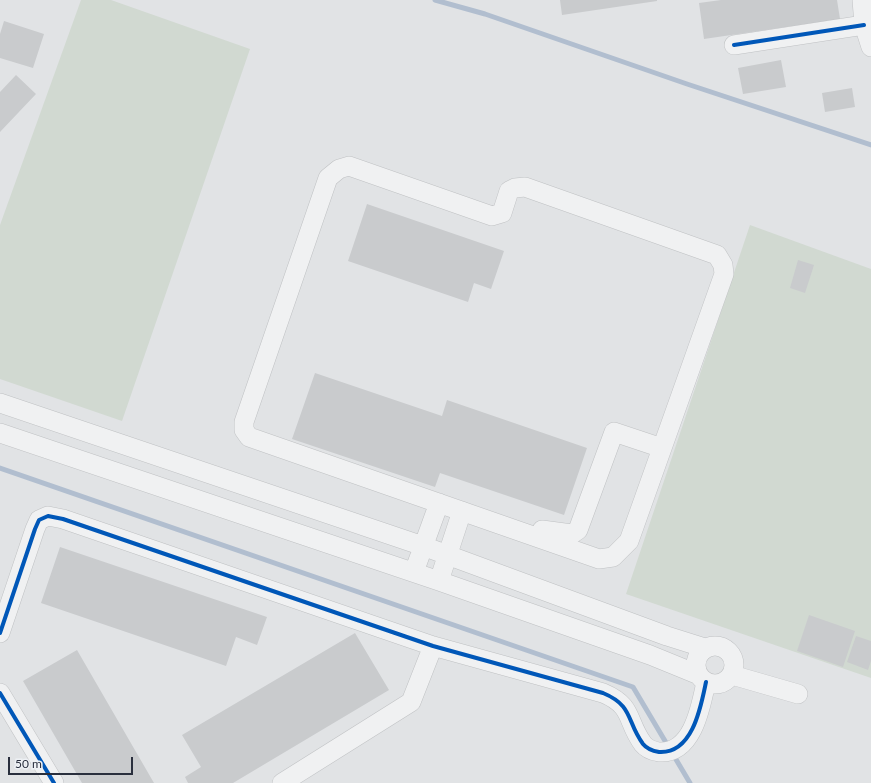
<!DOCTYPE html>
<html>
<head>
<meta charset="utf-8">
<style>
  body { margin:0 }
  #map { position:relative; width:871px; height:783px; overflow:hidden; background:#e1e3e5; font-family:Lato,sans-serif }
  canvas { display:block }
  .scale { position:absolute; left:8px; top:757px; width:125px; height:18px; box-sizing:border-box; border:2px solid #292f3d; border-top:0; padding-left:5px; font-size:12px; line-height:14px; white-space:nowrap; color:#292f3d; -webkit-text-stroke:3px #eef1f5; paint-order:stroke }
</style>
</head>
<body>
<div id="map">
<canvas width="871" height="783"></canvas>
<div class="scale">50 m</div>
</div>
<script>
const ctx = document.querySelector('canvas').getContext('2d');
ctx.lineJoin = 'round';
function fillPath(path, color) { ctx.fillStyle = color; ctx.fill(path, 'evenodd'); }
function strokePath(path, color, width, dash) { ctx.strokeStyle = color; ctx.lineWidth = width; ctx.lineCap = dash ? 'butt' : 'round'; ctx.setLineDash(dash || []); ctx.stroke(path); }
fillPath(new Path2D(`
  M81,0H111L250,49L122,421L0,379V225Z
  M750,225L871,269V678L626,594Z`), '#d1d9d1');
strokePath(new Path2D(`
  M435,0L485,14L687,84L871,145
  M0,468L633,687L690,783`), '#b1becf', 5);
fillPath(new Path2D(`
  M560,0H657V1L562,15Z
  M721,0H837L840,19L704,39L699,3Z
  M4,21L44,34L33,68L0,58V34Z
  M781,60L786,87L743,94L738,68Z
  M16,75L36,94L0,132V92Z
  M852,88L855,107L825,112L822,93Z
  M367,204L504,251L491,289L474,283L468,302L348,261Z
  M798,260L814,265L805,293L790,288Z
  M315,373L442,416L447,400L587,448L564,515L440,473L435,487L292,439Z
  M60,547L267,617L257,645L236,637L226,666L41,603Z
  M809,615L855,631L843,667L797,651Z
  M355,633L389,690L233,783H188L185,777L201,767L182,735Z
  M856,636L871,641V661L868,670L847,662Z
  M77,650L154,783H82L23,681Z`), '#c9cbcd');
const minor = new Path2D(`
  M862,0L864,25L871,47
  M734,45L864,25
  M349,166L492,216L502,213L509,191L515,188L525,187L717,255L723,265L724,274L629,541L613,557L599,559L249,437L244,430V422L328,178L339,169Z
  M0,403L423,546L667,636L705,648
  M0,433L439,581L650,655L699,675
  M542,530L572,534L578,530L614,432L662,448
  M414,572L439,503
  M439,581L462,511
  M0,633L35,529L39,520L48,516L63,519L433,646L603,693C634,706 626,721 643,744C647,749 653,751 659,752C693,754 701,706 706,682
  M696 665a19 19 0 1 1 38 0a19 19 0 1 1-38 0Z
  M732,675L798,694
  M0,693L54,783
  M282,783L411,702L433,646`);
strokePath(minor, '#bfc1c3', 20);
strokePath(minor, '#f0f1f2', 19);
strokePath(new Path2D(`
  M734,45L864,25
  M0,633L35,529L39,520L48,516L63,519L433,646L603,693C634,706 626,721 643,744C647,749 653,751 659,752C693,754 701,706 706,682
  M0,693L54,783`), '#0057b8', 4);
</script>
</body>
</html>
